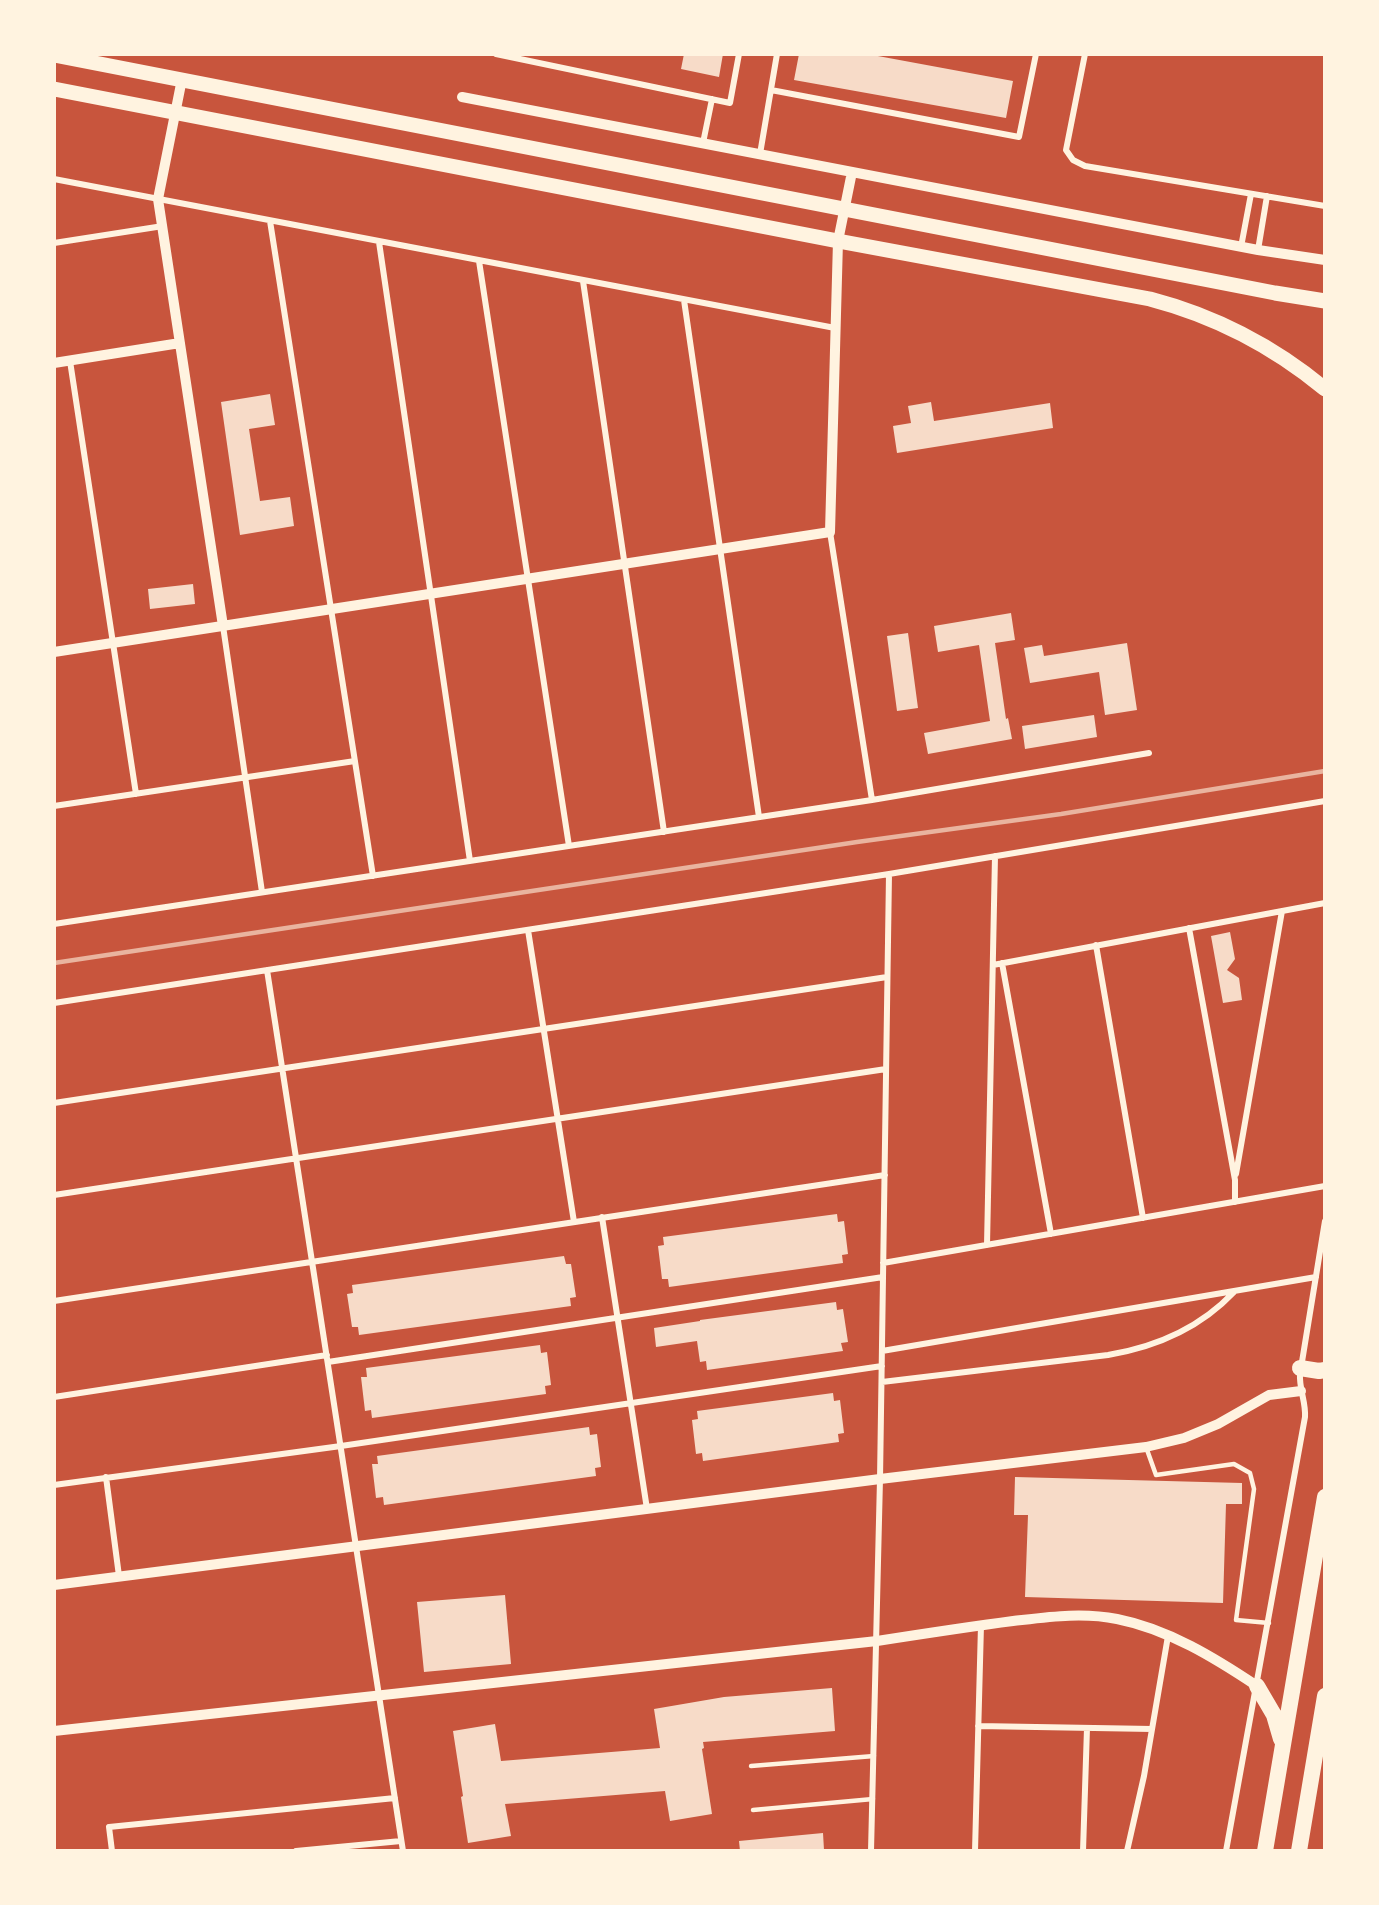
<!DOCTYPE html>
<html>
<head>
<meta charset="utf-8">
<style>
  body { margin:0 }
  #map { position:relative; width:1379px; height:1905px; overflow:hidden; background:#c8553d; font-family:Roboto,sans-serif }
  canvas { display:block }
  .frame { position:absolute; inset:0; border:56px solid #fff3e0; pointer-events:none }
</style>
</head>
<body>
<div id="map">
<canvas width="1379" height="1905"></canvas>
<div class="frame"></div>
</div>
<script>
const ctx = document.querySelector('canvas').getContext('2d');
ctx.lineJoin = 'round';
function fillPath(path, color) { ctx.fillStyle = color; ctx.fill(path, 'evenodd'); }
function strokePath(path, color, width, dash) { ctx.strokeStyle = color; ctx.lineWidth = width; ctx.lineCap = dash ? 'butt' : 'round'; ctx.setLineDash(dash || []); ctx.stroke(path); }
fillPath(new Path2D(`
  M684,54H723L719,77L681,69Z
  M799,54H867L1013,81L1006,118L794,80Z
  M270,394L275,425L249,429L260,501L290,497L294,526L240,535L221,402Z
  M931,402L934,421L1050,403L1053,428L897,453L893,426L911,423L908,406Z
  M193,584L195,604L150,609L148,589Z
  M1011,613L1015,640L995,643L1006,719L1008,718L1012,739L928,754L924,733L990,721L979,645L938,652L934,626Z
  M908,633L918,708L897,711L887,636Z
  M1127,643L1137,710L1105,715L1099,672L1030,683L1024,648L1042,645L1044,656Z
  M1094,715L1097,737L1025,749L1022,726Z
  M1230,932L1235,959L1227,970L1239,978L1242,1000L1223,1003L1211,936Z
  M837,1214L838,1222L844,1221L848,1254L842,1255L843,1263L669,1287L668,1279H662L658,1246L664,1245L663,1237Z
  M564,1256L566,1264H571L576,1297L570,1298L571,1306L359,1335L358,1327H352L347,1294L353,1293L352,1285Z
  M836,1302L837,1310L843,1309L848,1342L841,1343L843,1351L707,1370L706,1361L700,1362L697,1341L656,1347L654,1328L700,1321V1320Z
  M540,1345L541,1353L547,1352L551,1385L545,1386L546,1394L372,1418L371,1410L365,1411L361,1377H367L366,1368Z
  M833,1393L834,1401L840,1400L844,1433L838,1434L839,1442L703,1461L702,1453L696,1454L692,1420L698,1419L697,1411Z
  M589,1427L590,1435L597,1434L601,1467L595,1468L596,1476L384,1505L383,1497L376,1498L372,1464H378L377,1456Z
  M1015,1477L1242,1483V1504H1226L1223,1603L1025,1597L1028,1515H1014Z
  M505,1595L511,1664L424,1672L417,1602Z
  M832,1688L835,1731L703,1742L704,1748L702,1749L712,1814L670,1821L665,1791L505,1804L511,1836L468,1843L461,1797L463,1796L453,1731L495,1724L501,1761L660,1748L654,1709L724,1697Z
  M823,1833L824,1850L740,1851L739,1841Z`), '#f7dbc8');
strokePath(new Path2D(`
  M1146,1447L1156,1475L1234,1464L1250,1473L1254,1489L1236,1620L1269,1623
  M751,1766L874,1756
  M753,1810L873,1799`), '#fff3e0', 4.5);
strokePath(new Path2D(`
  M496,54L730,103L739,54
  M1085,54L1066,150L1073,160L1085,166L1325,206
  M771,90L1019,137L1036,54
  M703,143L712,99
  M760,154L777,54
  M54,179L835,328
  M270,221L373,876
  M379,242L470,861
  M54,243L163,226
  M1241,247L1251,194
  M1258,250L1267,196
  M479,261L569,846
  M583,281L664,832
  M684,300L759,817
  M70,361L136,794
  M830,532L872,800
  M223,626L262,892
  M54,806L355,761
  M54,924L872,800L1149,753
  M1189,928L1235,1180V1202
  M528,930L574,1222
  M1096,945L1143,1218
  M1002,963L1051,1234
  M993,965L1325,903
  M267,970L403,1851
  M54,1003L889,874L1325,801
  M54,1103L887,977
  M1236,1174L1282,911
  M54,1195L886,1069
  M602,1217L647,1509
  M987,1245L995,856
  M883,1263L1325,1186
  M54,1301L885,1175
  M882,1351L1316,1277
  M328,1362L883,1277
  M882,1382L1108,1355C1156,1347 1200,1328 1234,1292
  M54,1397L327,1355
  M106,1477L119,1576
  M54,1485L341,1446L882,1366
  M978,1726L1152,1729
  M112,1851L109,1827L395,1798
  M296,1851L401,1841
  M871,1851L880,1479L889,874
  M975,1851L981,1625
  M1083,1851L1087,1728
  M1127,1851L1144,1776L1168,1636
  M1226,1851L1305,1417C1306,1402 1299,1389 1300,1374L1325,1221`), '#fff3e0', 6);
strokePath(new Path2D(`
  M182,79L158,199L223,626
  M462,97L1258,250L1325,260
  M54,363L180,343
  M54,652L830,532L838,241L852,172
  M54,1585L880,1479L1146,1447L1184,1438L1218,1424L1269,1395L1301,1391
  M54,1731L877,1641C922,1634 967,1627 1013,1621C1048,1617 1082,1612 1117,1619C1168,1629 1215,1658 1257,1686`), '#fff3e0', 10);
strokePath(new Path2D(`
  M54,55L1275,293L1325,301
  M54,89L838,241L1150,299C1215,316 1273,346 1325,389`), '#fff3e0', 15);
strokePath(new Path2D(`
  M1300,1368L1319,1371L1325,1370
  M1257,1686L1274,1715L1281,1739
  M1265,1851L1325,1497
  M1299,1851L1325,1696`), '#fff3e0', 16);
strokePath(new Path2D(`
  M54,963L857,842L1061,814L1325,771`), '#e9b49f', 4.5);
</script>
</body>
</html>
